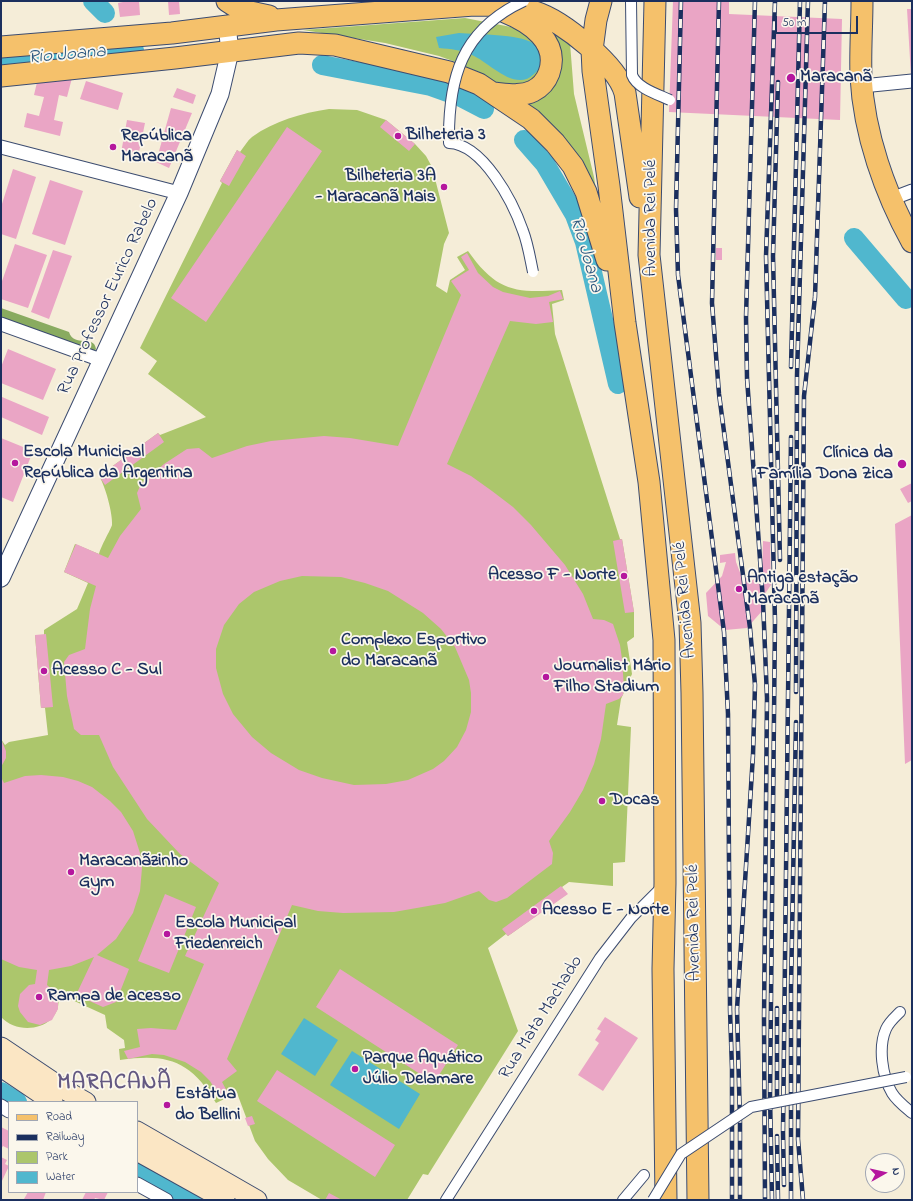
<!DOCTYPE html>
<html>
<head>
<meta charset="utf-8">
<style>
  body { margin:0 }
  #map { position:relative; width:913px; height:1201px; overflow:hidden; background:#f5edd8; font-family:"Indie Flower",sans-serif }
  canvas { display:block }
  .frame { position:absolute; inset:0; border:2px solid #1b2f5e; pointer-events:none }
  .legend { position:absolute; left:8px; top:1101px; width:130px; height:92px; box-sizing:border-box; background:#fbf7ec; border:1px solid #a1a7b3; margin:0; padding:5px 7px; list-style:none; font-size:12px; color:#1b2f5e }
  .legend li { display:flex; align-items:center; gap:8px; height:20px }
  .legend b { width:20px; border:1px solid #a1a7b3 }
  .north { position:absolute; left:865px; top:1153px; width:40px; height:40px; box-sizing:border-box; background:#fbf7ec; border:1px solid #a1a7b3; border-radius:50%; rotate:82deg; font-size:11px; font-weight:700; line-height:16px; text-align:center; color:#1b2f5e }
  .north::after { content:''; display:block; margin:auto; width:14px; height:18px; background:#b5179e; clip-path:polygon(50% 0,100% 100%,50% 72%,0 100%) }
  .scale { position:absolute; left:775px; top:16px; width:83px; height:18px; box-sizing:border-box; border:2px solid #1b2f5e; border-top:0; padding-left:5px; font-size:12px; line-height:14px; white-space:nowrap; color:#1b2f5e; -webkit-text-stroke:3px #fbf7ec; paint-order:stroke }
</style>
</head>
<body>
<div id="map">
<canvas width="913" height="1201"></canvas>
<div class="frame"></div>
<ul class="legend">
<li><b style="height:5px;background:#f5c16b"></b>Road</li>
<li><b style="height:5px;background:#1b2f5e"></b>Railway</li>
<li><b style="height:11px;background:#acc66c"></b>Park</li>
<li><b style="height:11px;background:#50b7ce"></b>Water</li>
</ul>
<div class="north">N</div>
<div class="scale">50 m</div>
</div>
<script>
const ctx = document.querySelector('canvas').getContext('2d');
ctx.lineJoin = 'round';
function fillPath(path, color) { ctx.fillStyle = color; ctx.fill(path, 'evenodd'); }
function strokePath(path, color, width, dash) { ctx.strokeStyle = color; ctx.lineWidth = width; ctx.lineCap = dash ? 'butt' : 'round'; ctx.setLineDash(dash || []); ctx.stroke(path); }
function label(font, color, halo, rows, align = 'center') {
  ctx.font = font + ' "Indie Flower",sans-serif'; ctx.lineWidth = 3.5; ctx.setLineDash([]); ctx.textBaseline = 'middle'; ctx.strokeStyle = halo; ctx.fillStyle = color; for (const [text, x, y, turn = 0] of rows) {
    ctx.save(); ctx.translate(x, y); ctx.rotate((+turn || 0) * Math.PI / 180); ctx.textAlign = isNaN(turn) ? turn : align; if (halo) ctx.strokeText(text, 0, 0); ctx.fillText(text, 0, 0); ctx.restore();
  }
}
fillPath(new Path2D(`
  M524,15L570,43L574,94L594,177L598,203L518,100L555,73Z
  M465,18L511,27L525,33L542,51L541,70L530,85L502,87L461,64L439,56L385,43L303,30Z
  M329,109L357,110L386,120L415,144L426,156L432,167L449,233L444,244L436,286L447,293L450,280L465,270L457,257L468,251C497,292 515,293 562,290L564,300L552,304L555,334L620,539H622L634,612V637L627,642L632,674L621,699L617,725L631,727L625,862L613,863V886L569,882L562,887L567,894L508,936L506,934L488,948L518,1031L428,1175L423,1174L407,1200H322L288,1180L268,1159L255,1141L237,1093L216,1103C191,1061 168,1053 120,1060L119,1049L125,1048L124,1040L107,1028L105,1015L70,999L68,991L58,995C64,1028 20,1038 1,1017V739L5,745L9,742L48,735L45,708H41L35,635H44V630L77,609L88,583L64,572L75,544L99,554C101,546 111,529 112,525C113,514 105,485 99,476L158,433L160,435L206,417L148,374L157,361L140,348L222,183L220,181L237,150L240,152C244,147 247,141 252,137C274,121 302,113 329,109Z`), '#acc66c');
fillPath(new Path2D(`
  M1,308L69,332C74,348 94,334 96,349L92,355L1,321Z`), '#89ab60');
fillPath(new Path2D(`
  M459,33C476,35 526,33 536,46C539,50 540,56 540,61C541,67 538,71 534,74C515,93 489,62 472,55C461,50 451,49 439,48L436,37Z
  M304,1018L338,1040L315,1076L281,1054Z
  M352,1051L420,1094L399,1129L330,1085Z`), '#50b7ce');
strokePath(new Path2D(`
  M93,1L105,13
  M1,61L134,50
  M322,65L431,86L459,96L484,109
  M524,140L545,164L575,215L585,242L618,384
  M854,238L906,299
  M1,1092L17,1102
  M137,1171L191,1200`), '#50b7ce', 20);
fillPath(new Path2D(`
  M128,1H139L140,15L120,17L118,3Z
  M168,1H179L180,14L169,15Z
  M673,1H729V14L842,19L840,120L669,112Z
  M907,9H912V76H911Z
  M38,78H72L67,97L59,95L54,120L63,122L60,136L24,127L27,113L39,116L44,97L34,95Z
  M86,81L123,93L118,110L80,99Z
  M177,88L196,95L193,104L173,97Z
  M171,108L192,113L169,168L156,162Z
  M127,120L145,123L138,157L121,153Z
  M386,120L415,144L409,151L380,127Z
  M287,127L322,151L206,322L171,298Z
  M237,150L246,156L229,186L220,181Z
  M13,169L36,177L16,239L1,234V207Z
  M50,180L83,191L65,245L32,234Z
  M15,244L47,255L28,308L1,299V284Z
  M716,248H722V260H716Z
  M53,250L72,256L49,319L31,312Z
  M467,253L478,273L493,287L503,292L530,298L548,296L560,291L563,299L549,302L553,322L536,324L510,321L447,464L471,476L492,491L513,507L531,525L565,565L583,594L593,619L604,620L613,624L620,645L622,659L624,688L623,695L619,699L606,704L601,739L594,764L583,790L570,812L549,841L553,853L552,864L507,898L496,902L489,900L479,891L445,903L394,912L343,913L318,911L292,905L227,1059L237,1071L222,1082L229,1095L221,1099L210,1081L201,1072L185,1062L164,1055L152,1054L128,1059L124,1051L140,1047L137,1029L151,1028L176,1030L204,964L185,956L219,883L180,854L147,819L113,767L99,735H81L74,729L67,696L64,662L69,655L85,649L90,609L96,586L64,572L76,544L108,558L120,536L141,509L137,493L141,484L164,464L187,449L199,448L212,458L247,446L271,441L324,436L350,438L398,446L461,295L451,281L469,270L461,257ZM302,576L341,577L365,583L388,591L423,613L441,629L455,647L469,680L471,693V712L466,730L457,747L444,761L433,769L408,780L386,784L354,785L322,778L299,770L271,753L252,737L233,714L223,694L216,668V649L224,625L239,604L254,592L280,581Z
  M8,349L56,369L43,400L1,383V367Z
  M2,397L49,417L42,435L1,417Z
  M158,433L164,442L105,485L99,476Z
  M1,438L33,451L13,502L1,497Z
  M912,483V501L908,503L900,489Z
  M912,515V760L905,764L895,524Z
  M622,539L634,612L625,613L613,541Z
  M763,541L770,542L771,585L760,601L762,611L747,628L725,630L708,616L706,593L722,576L726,562L720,563V555L735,553L736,562L741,575L751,581L762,575Z
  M46,634L53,707L41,708L35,635Z
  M1,739L6,751V758L1,767Z
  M41,775L63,777L78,781L92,787L110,801L121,812L133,831L140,853L142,868L140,891L133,913L116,939L97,955L129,969L116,1002L103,1007L76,995L94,957L71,966L49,970L47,985L58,995V1009L52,1020L40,1025L28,1022L20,1012L18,1006L20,994L29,985L35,984L37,970L19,967L1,959V777L4,783L25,776Z
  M561,886L568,894L508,936L502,929Z
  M165,894L196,907L169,973L138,961Z
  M340,969L458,1045L434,1083L316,1007Z
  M605,1017L638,1038L603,1091L578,1075L599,1043L595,1040L601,1031L597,1029Z
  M277,1070L395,1145L375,1177L257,1101Z
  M252,1116L255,1124L248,1126L245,1118Z
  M1,1127L9,1131V1149L3,1146L1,1149Z
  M1,1157L7,1160L5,1164L9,1166L1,1183Z
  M28,1192H46L43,1200H26L24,1199Z
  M86,1192H108L104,1200L95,1198L94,1200H82Z
  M329,1193L342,1200H325Z`), '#eaa5c5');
const pedestrian = new Path2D(`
  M900,1012C895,1017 889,1022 886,1029C878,1047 882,1076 892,1093C897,1101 905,1107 912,1113
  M446,1200L600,958L631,918L664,885
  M623,1200L644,1175`);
const minor = new Path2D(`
  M862,86L912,81
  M1,147L179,193
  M891,199L912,191
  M1,324L101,360
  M1,1106L9,1111
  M137,1184L166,1200`);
const tertiary = new Path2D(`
  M1,578L179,193L220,94L230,51L227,26`);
const secondary = new Path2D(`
  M1,1047L65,1090L86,1102
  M1,1067L53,1102
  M137,1131L257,1200
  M137,1151L225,1200`);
const primary = new Path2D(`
  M227,1L241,10L269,16
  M601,1L596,20L592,50L593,71L609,186L625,323L649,482L664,640L665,883L663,969L666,1200
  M655,1L649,255L690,623L692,693L698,1200
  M862,1C862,26 860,52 861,77C864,134 885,193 912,242
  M1,47L172,33L276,20L474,5C495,5 515,5 535,12C563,21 617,65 625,93L640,197
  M1,76L175,58L299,43L335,45L449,72L479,84L531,119L555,143L573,166L586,192L607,260
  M493,93C506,94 521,97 533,91C541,87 546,81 549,73C560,42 530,22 505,12`);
strokePath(pedestrian, '#3c4c70', 12);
strokePath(minor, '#3c4c70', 15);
strokePath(tertiary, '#3c4c70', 19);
strokePath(secondary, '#3c4c70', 21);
strokePath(primary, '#3c4c70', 23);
strokePath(pedestrian, '#fff', 10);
strokePath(minor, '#fff', 13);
strokePath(tertiary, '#fff', 17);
strokePath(secondary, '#fbe6c4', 19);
strokePath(primary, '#f5c16b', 21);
const rail = new Path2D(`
  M681,1L676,209L678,275L724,632L728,714L730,1010L732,1069V1200
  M719,1L712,303L719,394L750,628L755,685L753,755L737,1009L740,1122V1200
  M755,1L746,317L747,378L763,601L767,698L764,1019L765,1200
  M778,82L773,256L780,560
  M791,367L800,1
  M796,692L797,375L808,1
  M777,1008V1102
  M777,1136L778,1200
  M784,1185L783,1132L791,437
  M772,1200L770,1095L775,621L766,256L775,1
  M791,1200V988L796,722
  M803,1200L798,1139L804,396L815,297L825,1`);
strokePath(rail, '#1b2f5e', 4.5);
strokePath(rail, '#fbf7ec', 3, [9]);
const pedestrianBridge = new Path2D(`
  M524,1C461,30 448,79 449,143C483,144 513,202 523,231C528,244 530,258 533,272
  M631,1L632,75C637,88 657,94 670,100
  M653,1200L681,1154L751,1107L906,1077`);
strokePath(pedestrianBridge, '#3c4c70', 12, []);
strokePath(pedestrianBridge, '#fff', 10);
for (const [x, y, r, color] of [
  [791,78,5,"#b5179e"],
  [398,136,4,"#b5179e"],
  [113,147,4,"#b5179e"],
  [444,187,4,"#b5179e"],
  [15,463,4,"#b5179e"],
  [902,464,5,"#b5179e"],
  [624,576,4,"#b5179e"],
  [739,589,4,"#b5179e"],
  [333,651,4,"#b5179e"],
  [44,671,4,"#b5179e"],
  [546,677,4,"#b5179e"],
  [602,801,4,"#b5179e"],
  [71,872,4,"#b5179e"],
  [534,911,4,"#b5179e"],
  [167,934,4,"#b5179e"],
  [39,997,4,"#b5179e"],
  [355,1069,4,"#b5179e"],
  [167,1105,4,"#b5179e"]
]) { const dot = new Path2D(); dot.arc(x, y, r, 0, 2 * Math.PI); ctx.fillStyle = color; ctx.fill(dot); strokePath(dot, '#fbf7ec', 1.5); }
label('bold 18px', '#1b2f5e', '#fbf7ec', [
  ["Maracanã",800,78],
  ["Bilheteria 3",406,136],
  ["República",121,137],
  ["Maracanã",121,158],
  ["Bilheteria 3A",436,177,"right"],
  ["- Maracanã Mais",436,198,"right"],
  ["Escola Municipal",23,453],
  ["República da Argentina",23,474],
  ["Clínica da",893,454,"right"],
  ["Família Dona Zica",893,475,"right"],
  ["Acesso F - Norte",616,576,"right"],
  ["Antiga estação",747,579],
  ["Maracanã",747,600],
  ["Complexo Esportivo",341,641],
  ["do Maracanã",341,662],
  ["Journalist Mário",554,667],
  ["Filho Stadium",554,688],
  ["Acesso C - Sul",52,671],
  ["Docas",610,801],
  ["Maracanãzinho",79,862],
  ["Gym",79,883],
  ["Acesso E - Norte",542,911],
  ["Escola Municipal",175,924],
  ["Friedenreich",175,945],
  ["Rampa de acesso",47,997],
  ["Parque Aquático",363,1059],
  ["Júlio Delamare",363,1080],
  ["Estátua",175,1095],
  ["do Bellini",175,1116]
], 'left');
label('18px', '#1b2f5e', '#fbf7ec', [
  ["Avenida Rei Pelé",652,218,-90],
  ["Rua Professor Eurico Rabelo",109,297,-65],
  ["Avenida Rei Pelé",686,600,-95],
  ["Avenida Rei Pelé",695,923,-91],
  ["Rua Mata Machado",542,1018,-58]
]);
label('italic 19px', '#2b5880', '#fbf7ec', [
  ["Rio Joana",67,56,-5],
  ["Rio Joana",585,255,74]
]);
ctx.letterSpacing = '1px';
label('bold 22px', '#635882', '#fbf7ec', [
  ["MARACANÃ",114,1084]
]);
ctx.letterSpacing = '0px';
</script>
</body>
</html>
